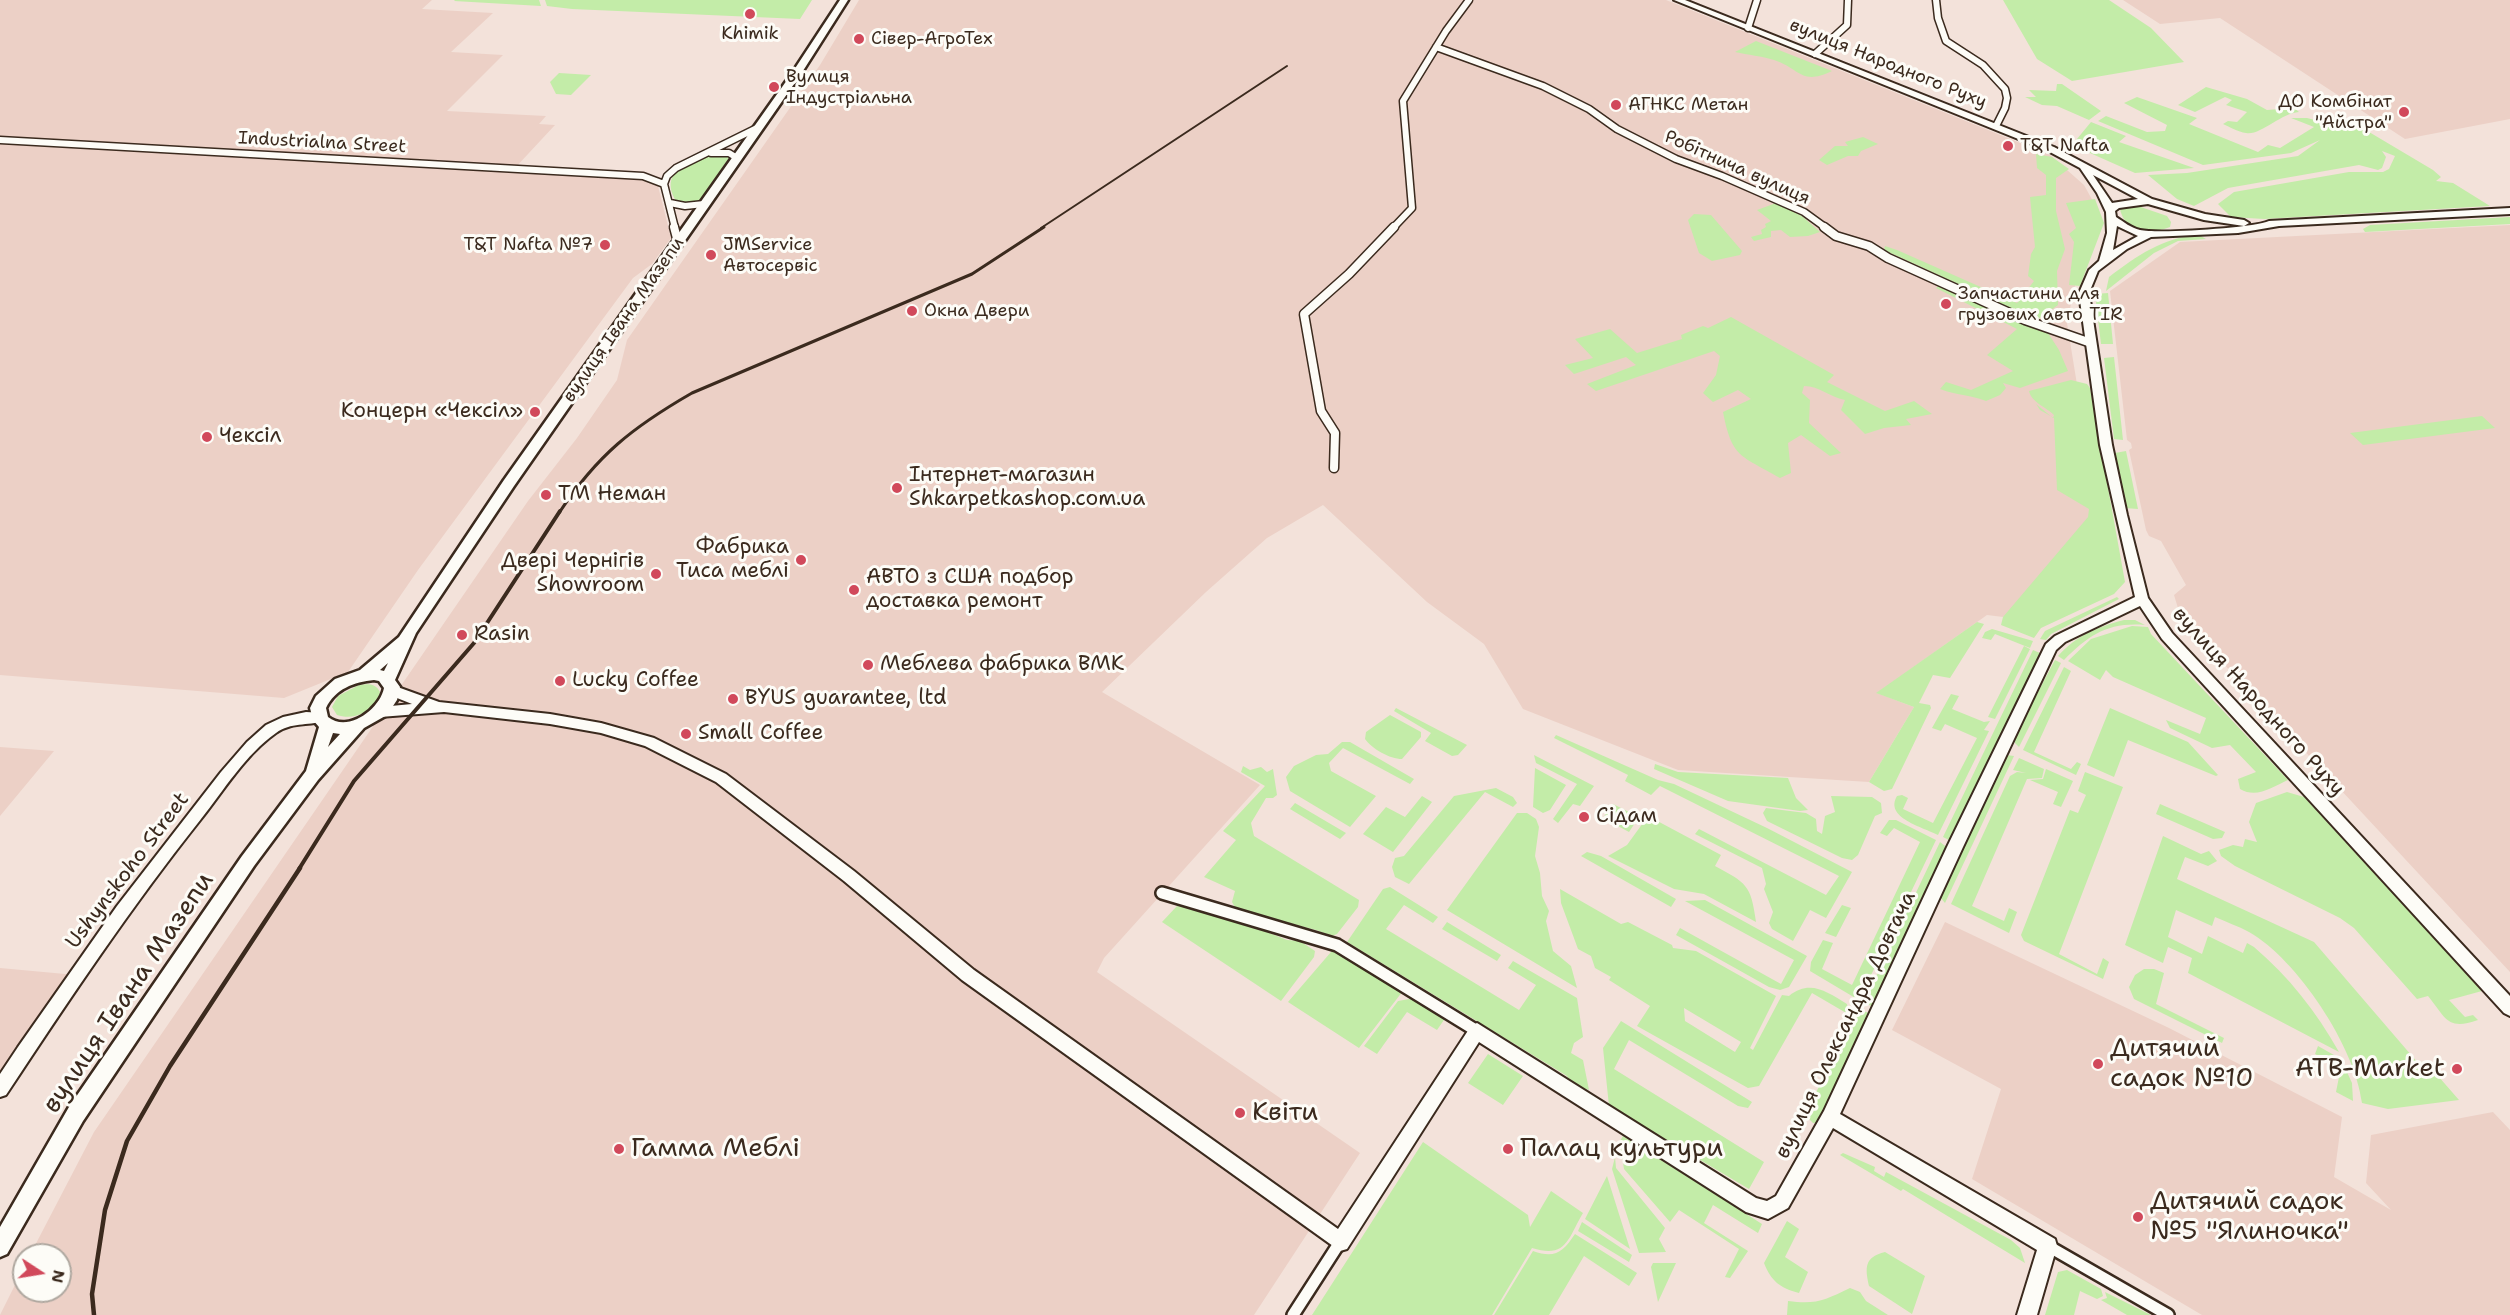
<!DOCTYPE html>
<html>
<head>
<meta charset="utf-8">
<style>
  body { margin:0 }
  #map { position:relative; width:2510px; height:1315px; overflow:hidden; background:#f3e2da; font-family:"Shantell Sans",sans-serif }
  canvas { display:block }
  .north { position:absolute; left:12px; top:1243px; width:60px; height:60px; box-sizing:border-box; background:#fdfcf7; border:2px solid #afa8a0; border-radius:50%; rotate:102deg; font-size:16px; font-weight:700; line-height:24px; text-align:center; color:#3b2a1e }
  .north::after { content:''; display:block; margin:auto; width:21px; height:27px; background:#d1495b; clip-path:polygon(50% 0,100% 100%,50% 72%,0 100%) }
</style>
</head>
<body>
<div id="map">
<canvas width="2510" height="1315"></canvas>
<div class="north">N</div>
</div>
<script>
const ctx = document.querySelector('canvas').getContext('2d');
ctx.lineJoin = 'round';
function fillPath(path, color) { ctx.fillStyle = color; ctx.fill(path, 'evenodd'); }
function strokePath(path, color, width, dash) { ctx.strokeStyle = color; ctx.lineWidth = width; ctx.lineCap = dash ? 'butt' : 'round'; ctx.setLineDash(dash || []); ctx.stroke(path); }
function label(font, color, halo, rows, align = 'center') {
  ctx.font = font + ' "Shantell Sans",sans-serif'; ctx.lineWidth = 6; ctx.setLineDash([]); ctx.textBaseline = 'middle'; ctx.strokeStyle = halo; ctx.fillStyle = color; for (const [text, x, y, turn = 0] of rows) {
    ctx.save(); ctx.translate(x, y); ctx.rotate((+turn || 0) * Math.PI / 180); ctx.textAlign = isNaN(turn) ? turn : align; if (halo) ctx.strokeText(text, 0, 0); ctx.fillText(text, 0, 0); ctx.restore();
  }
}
fillPath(new Path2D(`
  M0,0H432L422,9L493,13L451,52L503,55L447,111L546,116L539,124L555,125L515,168L643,176L657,182L671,238L652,264L633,278L418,570L348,672L284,698L0,675Z
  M859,0H1666L2050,155L2084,185L2100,214L2084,243L2067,323L2106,563L2003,617L1987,615L1877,693L1914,707L1869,782L1678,770L1523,709L1484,644L1427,602L1323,505L1267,538L1206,592L1102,692L1260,785L1104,958L1097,972L1360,1153L1254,1315H0L24,1267V1291H60V1255H30L94,1132L528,501L577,438L617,380L627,340L820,65Z
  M2123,0H2510V119L2405,139L2220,18L2160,24Z
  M2510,225V972L2181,618L2174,595L2186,585L2161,541L2149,536L2146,530L2129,450L2132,448L2131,443L2127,440L2110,291L2180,242Z
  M0,747L54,751L0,816Z
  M1945,922L2169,1028L2342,1117L2334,1177L2391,1210L2366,1183L2371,1135L2493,1112L2510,1130V1315H2202L1972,1179L2001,1089L1892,1030Z
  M0,968L76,975L0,1089Z`), '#ecd0c6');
fillPath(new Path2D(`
  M539,0L541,6L454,1L455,0Z
  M545,0H812L800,19L572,9L547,6Z
  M2003,0H2109L2151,28L2184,62L2072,81L2037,59Z
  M1756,41L1832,71C1801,86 1801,69 1774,60C1762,56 1748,55 1735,52Z
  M559,73L591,75L571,95L556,94L550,82Z
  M2057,84H2062L2101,111L2089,120L2057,106L2042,105L2025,97H2036L2029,90L2056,91Z
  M2206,87L2247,99L2267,110L2294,108L2299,112C2281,113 2260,136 2246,133C2238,132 2230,127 2223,124L2228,121L2237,122L2247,112L2226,105L2232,100L2225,97L2195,112L2178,105Z
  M2137,97L2197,118L2189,124L2258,152L2268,145L2280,148L2314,127L2291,118H2307L2346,128L2364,129L2433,170L2441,177L2436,181L2453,183L2490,206L2264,219L2231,217L2218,204L2234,192L2349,172H2383L2389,169L2395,156L2382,151L2386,157L2382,168L2378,170L2359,165L2228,188L2194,206L2177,199L2148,175L2187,173L2298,156L2320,140L2291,153L2203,165L2098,121L2106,116L2147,132L2165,131L2167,125L2124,103Z
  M2091,122L2126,136L2119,142L2194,168L2135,173L2072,145Z
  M1863,137L1878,144L1861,151L1858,156H1848L1827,165L1819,160L1835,146H1848L1845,142Z
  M712,154L727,155L729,158L699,201L687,203L676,201C659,172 687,162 712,154Z
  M2036,154L2052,157L2069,169L2056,178V211L2065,249L2057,271L2058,305L2037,320L1884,250L1885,246L1897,250L2017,303L2034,281L2028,276L2031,254L2035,247L2030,197L2046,195V175L2037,168Z
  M2095,199L2104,223L2080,286L2069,285L2074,242L2069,234L2076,228L2066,203Z
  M1776,203L1802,216L1820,232L1808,236L1790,237L1781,230L1771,231V237L1754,241L1751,237L1762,234L1761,230L1766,227L1765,224L1771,221L1757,210Z
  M2135,205L2167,216L2171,222L2170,227C2150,235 2125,233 2120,209Z
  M1694,214L1711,215L1742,251L1740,255L1712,261L1699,253L1688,220Z
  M2510,217V224L2365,232L2363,229L2370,225Z
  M2199,235L2206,239L2178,241L2154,253L2106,291L2109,277C2137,256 2163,237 2199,235Z
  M1941,284L2048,333L2059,350L2068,371L2020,388L2003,383L2006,388L2000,395L1986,401C1968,394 1958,396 1940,389L1946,382L1971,390L2013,371L1987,355L2017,329L1936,288Z
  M2108,293L2113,344H2101L2095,294Z
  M1731,317L1834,375L1827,382L1885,411L1914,401L1932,414L1906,419L1911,425L1884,428L1865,434L1841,410L1845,400C1829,397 1820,386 1804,386L1802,393L1810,400L1809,423L1841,453L1830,456L1801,435L1788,443L1791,473L1780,478C1741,455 1732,459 1723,412L1751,399L1738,390L1713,402L1703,393L1716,375L1720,356L1714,351L1596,391L1587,384L1636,365L1626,357L1574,374L1565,365L1593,358L1575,339L1610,329L1637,353L1682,339L1681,335L1703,326L1708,328Z
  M2114,357L2123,440L2114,439L2104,358Z
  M2071,380L2087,384L2090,388L2125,582L2114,594L2041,628L2034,638L2001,625L2003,617L2088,517L2089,509L2057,490L2054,418L2040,410L2036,404L2053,418L2054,415C2046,407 2031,402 2029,391Z
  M2482,416L2495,428L2363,445L2350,433Z
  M2126,451L2138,509L2125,508L2115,453Z
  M2117,597L2119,599L2051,634L2046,640L2040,639L2045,631Z
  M2124,620H2135L2145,625C2108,622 2089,635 2064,660L2058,656C2077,635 2097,627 2124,620Z
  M1977,622L1984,624L1950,678L1933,675L1919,703L1930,705L1931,708L1892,789L1884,791L1869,782L1914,707L1876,693Z
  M2132,626L2148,627L2151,634L2288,780C2272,787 2257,799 2240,789L2238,779L2256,772L2230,745L2212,748L2170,728L2166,720L2200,734L2206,718L2113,677L2106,670L2100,680L2068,661L2091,639Z
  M1992,629L2033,641L2030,648L1995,634L1991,640L1982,638L1985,632Z
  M2024,646L2030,649L1995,719L1988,717Z
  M2033,650L2040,653L1952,839L1949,840L1943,837Z
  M2055,660L2061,663L2019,747L2015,743L2014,737Z
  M2064,667L2071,671L2034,752L2071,769L2077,762L2081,764L2076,775L2023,750Z
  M359,685C368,684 375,683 380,692L377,703C366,714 352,720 337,715L332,707L338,696Z
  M1951,694L1959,696L1952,709L1984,722L1990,721L1984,730L1989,731L1938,835C1923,827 1884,818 1897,796L1902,795L1908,798L1903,809L1933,823L1977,738L1945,724L1941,731L1932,728Z
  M1396,708L1467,745L1458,755L1452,756L1425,741L1431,733L1394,711Z
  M2110,708L2188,742L2218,775L2216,776L2128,740L2114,777L2087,765Z
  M1390,715L1421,732V737L1402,759C1390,759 1372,749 1365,739L1366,732Z
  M1556,735L1658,780L1674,784L1767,828L1852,872L1826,918L1810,910L1793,941L1772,929L1769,923L1773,912L1764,889L1766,884L1762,868L1695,834L1699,829L1826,895L1839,876L1660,786L1651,795L1625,781L1628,775L1554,738Z
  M1342,742H1350L1414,779L1410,784L1343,748L1329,763L1331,771L1376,796L1350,827L1290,791L1286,777L1294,766L1316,755L1328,754Z
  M1534,755L1594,786L1580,806L1573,804L1558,823L1553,819L1577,784L1536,763Z
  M2006,755L2014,756L1945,903L1940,897Z
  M2019,758L2044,769L2042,778L2027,779L1972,906L2004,921L2009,908L2017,912L2009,933L1951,904L2010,776L2017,772L2026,773L2013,770Z
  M1655,764L1678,772L1788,778L1796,798L1808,810L1800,811L1728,801L1654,769Z
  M1243,766L1250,770L1261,767L1267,772L1273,769L1277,795L1273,798H1266L1251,823L1254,836L1359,900L1358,907L1337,934L1332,936L1316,930L1236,909L1232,902L1235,891L1204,877L1236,840L1223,831L1265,786L1241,772Z
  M1535,768L1566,785L1550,810L1543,813L1533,807Z
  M2046,769L2073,781L2061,807L2053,804L2058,792L2030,780L2043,779Z
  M2085,772L2123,787L2059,954L2097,974L2103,958L2109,962L2103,979L2024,941L2021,935L2070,810L2078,813L2086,795L2078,791Z
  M1496,788L1513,797L1517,803L1513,807L1485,792L1409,884L1395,877L1392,867L1395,858L1404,856L1454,796Z
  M2287,792L2304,797L2482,991L2449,1000L2465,1017L2473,1015L2478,1020C2447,1031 2446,1018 2428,996L2417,999L2354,928L2340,918L2235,866L2221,856L2219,850L2233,845L2243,847L2245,839L2257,842L2249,822L2256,803Z
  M1422,796L1432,802L1393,852L1363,834L1386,807L1405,817Z
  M1831,796L1872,797L1881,803L1882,813L1875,816L1858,855L1852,860L1842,858L1767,821L1763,813L1766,808L1806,813L1816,819L1817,831L1822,834L1825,816L1835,812Z
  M1295,803L1346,833L1340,839L1290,809Z
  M1613,804L1639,817L1629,832L1603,818Z
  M2160,804L2225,832L2222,838L2213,839L2156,814Z
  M1517,813H1527L1536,819L1539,827L1535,856L1540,873L1542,896L1549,911L1546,921L1553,951L1571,966L1577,988L1447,910Z
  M1648,816L1721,855L1715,866C1746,883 1751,884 1756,922L1704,894L1674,889L1608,856L1627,845Z
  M1889,820H1896L1936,840L1861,996L1857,999L1810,971L1811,962L1823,940L1833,943L1822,969L1852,985L1920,842L1894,828L1887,836L1880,833Z
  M2163,836L2201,854L2209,851L2217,861L2208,866L2185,857L2177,879L2314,942L2418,1063L2425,1061L2459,1100L2388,1109L2362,1103C2356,1048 2297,959 2249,932C2238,926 2226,922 2215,917L2212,926L2176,910L2168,937L2202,954L2208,936L2243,953L2247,943L2254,947C2289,977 2316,1011 2339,1052L2188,973L2192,958L2168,947L2163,963L2125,945Z
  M1940,842L1949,849L1876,1004L1871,1006L1864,1002Z
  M1587,852L1601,856L1676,899L1671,907L1581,856Z
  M1390,887L1438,917L1433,923L1404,905L1386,929L1519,1010L1536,985L1508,968L1513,961L1577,998L1583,1037L1574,1043L1571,1053L1583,1060L1589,1090L1571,1084L1567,1076L1347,942L1383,889Z
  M1560,889L1621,924L1628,922L1672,945L1673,948L1696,951L1776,996L1750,1048L1753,1050L1782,995L1789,996C1810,979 1827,992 1847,1004L1848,1014L1812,993L1759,1086L1748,1088L1637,1026L1650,1006L1609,980L1611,977L1595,968L1591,956L1578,949L1561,903ZM1684,1008L1741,1042L1735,1052L1685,1021Z
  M1705,900L1807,956L1789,987L1780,990L1769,987L1676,935L1680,928L1781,984L1794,960L1685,901Z
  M1842,905L1851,908L1836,937L1825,933Z
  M1177,906L1217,912L1287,940L1300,941L1315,951L1314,957L1281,1001L1162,922Z
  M1447,922L1501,955L1497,961L1442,929Z
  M1337,945L1406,987L1359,1048L1288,1002Z
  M2144,969H2154L2164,973L2156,1004L2224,1038L2222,1043L2134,999L2129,987L2135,975Z
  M1415,998L1446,1017L1437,1030L1407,1012L1377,1054L1364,1046L1398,1001Z
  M1857,1009L1869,1013L1871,1019L1821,1123H1813L1805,1115Z
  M1621,1021L1752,1102L1748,1108L1738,1106L1629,1040L1614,1069L1764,1162L1749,1189L1609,1106L1603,1048Z
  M2318,1046L2341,1059L2352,1083L2353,1101L2336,1092L2341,1067L2315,1054Z
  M1488,1054L1523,1076L1503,1105L1468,1083Z
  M1623,1136L1762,1224L1758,1233L1713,1205L1704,1223L1748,1251L1730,1278L1725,1277L1739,1249L1679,1210L1670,1222L1624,1169L1621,1149L1617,1146Z
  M1423,1142L1528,1215L1530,1227L1551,1191L1583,1213C1568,1238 1567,1259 1532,1248L1492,1315H1312Z
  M1843,1153L1875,1167L1874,1171L1884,1177L1886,1172L2011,1240L2020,1248L2025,1263L1903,1189L1901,1191L1840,1155Z
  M1615,1157L1616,1168L1665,1228L1659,1239L1666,1252L1639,1253L1612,1169Z
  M1607,1176L1630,1249L1585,1219Z
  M1787,1221L1799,1229L1785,1257L1808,1272L1799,1293C1780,1288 1771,1281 1764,1263Z
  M1582,1222L1632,1255L1629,1262L1578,1231Z
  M1575,1234L1637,1273L1629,1286L1584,1256L1549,1315H1494L1533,1251C1555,1259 1563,1252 1575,1234Z
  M1885,1252L1925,1276L1912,1314L1869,1286C1865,1268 1864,1257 1885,1252Z
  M1653,1263H1676L1658,1302L1651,1267Z
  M2067,1270L2101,1289L2103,1296L2097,1299L2080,1291L2074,1315H2045L2058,1272Z
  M1850,1288L1860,1292L1866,1301L1888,1315H1787L1788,1301C1816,1305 1825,1300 1850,1288Z
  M2105,1292L2151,1315H2127L2101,1300L2107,1298Z`), '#c3eca8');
const streetFar2 = new Path2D(`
  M1936,0L1938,18L1946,41L1983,65L2005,89L2007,98L2005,108L1996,126
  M1748,28L1757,0
  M1436,47L1543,86L1589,109L1617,129L1676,159L1722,176L1804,212L1826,228
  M1815,54L1847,25L1848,0
  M0,140L643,176L664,184
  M711,153H729L737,158
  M670,203L685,206L704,204
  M675,228L664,184L667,176L676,168L759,127
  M1393,228L1412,208L1403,101L1446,31L1469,0`);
const streetFar1 = new Path2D(`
  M674,227L678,242
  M1824,227L1836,236L1869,246L1888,258L2025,320L2091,343
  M1334,468L1335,433L1321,411L1304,314L1349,274L1394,227`);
const street = new Path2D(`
  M1162,893L1337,945L1477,1031
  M2048,1246L2168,1315
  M1293,1315L1340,1242`);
const secondary = new Path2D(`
  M1674,0H1685L2054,147L2152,199L2205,214L2244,220L2249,223L2244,226L2204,220L2148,204L2119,208L2115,211L2116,217C2124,222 2131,228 2140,230C2158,234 2253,228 2269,221L2510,208V214L2279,226L2238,233L2151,237L2127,249L2098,271L2089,293L2112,445L2127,515L2148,598L2172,633L2510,996V1016L2504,1013L2162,639L2140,606L2065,642L2056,650L1963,847L1840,1114L2055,1239L2057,1246L2037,1315H2017L2037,1250L1833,1128L1788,1208L1768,1219L1746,1212L1479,1042L1347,1249L1340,1251L962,980L844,881L716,782L645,746L601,733L550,724L444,712L380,717L375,716L373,712L375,708L380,707L412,704L387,694L385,690L387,686L392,685L439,702L550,714L601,723L654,738L726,774L854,871L974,970L1338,1229L1471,1026L1477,1023L1756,1198L1767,1201L1776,1196L1824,1111L1947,847L2046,644L2055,636L2135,597L2100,445L2079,293L2089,270L2099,261L2107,233L2106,212L2097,193L2080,168L2048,151ZM2093,175L2138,199L2112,203ZM2117,226L2138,236L2113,250Z
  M306,712L324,713L326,717L324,721C307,726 291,722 276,733C245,755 224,790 201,819C131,907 68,1001 6,1095L0,1097V1074L18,1047L117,906L221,772L247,742L266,725L283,717Z`);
const primary = new Path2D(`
  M840,0H848L801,74L514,486L416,633L395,680L400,687L397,700L387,715L364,728L318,780L254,866L83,1121L7,1254L0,1257V1227L69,1107L242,856L306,771L319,727L313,720L310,708L316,696L335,679L360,670L399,637L504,480L792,73ZM388,663L384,671L380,670ZM374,680L379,681L384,688C380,709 348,733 328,717L326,708C335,689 354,682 374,680ZM333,733L340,734L328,747Z`);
strokePath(streetFar2, '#3b2a1e', 9);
strokePath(streetFar1, '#3b2a1e', 11);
strokePath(street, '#3b2a1e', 16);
strokePath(secondary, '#3b2a1e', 4);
strokePath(primary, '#3b2a1e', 5);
strokePath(streetFar2, '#fdfcf7', 6);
strokePath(streetFar1, '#fdfcf7', 8);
strokePath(street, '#fdfcf7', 11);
fillPath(secondary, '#fdfcf7');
fillPath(primary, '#fdfcf7');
strokePath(new Path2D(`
  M1041,228L1287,66`), '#3b2a1e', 2);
strokePath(new Path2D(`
  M559,513C597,455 633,427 692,393L972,274L1044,227`), '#3b2a1e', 3);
strokePath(new Path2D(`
  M299,869L354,781L474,643L560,511`), '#3b2a1e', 4);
strokePath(new Path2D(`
  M94,1315L92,1294L105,1210L127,1141L170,1066L300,868`), '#3b2a1e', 4.5);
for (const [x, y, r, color] of [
  [750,14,6,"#d1495b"],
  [859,39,6,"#d1495b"],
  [774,87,6,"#d1495b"],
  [1616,105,6,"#d1495b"],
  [2404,112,6,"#d1495b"],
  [2008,146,6,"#d1495b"],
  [605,245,6,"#d1495b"],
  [711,255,6,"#d1495b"],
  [1946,304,6,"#d1495b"],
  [912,311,6,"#d1495b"],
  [535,412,6,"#d1495b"],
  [207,437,6,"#d1495b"],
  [897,488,6,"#d1495b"],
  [546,495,6,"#d1495b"],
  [801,560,6,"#d1495b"],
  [656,574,6,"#d1495b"],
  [854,590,6,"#d1495b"],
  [462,635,6,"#d1495b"],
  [868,665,6,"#d1495b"],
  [560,681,6,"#d1495b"],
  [733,699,6,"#d1495b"],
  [686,734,6,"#d1495b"],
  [1584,817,6,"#d1495b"],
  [2098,1064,6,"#d1495b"],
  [2457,1069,6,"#d1495b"],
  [1240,1113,6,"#d1495b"],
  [619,1149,6,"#d1495b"],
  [1508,1149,6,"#d1495b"],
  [2138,1217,6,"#d1495b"]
]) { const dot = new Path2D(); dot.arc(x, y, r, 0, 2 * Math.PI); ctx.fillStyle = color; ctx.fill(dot); strokePath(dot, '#fdfcf7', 2); }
label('18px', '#3b2a1e', '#fdfcf7', [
  ["Khimik",750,34,"center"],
  ["Сівер-АгроТех",871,39],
  ["Вулиця",786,77],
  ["Індустріальна",786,98],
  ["ДО Комбінат",2392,102,"right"],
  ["\"Айстра\"",2392,123,"right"],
  ["АГНКС Метан",1628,105],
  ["T&T Nafta",2020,146],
  ["T&T Nafta №7",593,245,"right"],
  ["JMService",723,245],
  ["Автосервіс",723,266],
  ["Запчастини для",1958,294],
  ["грузових авто TIR",1958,315],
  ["Окна Двери",924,311]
], 'left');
label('18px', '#3b2a1e', '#fdfcf7', [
  ["вулиця Народного Руху",1888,64,22],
  ["Industrialna Street",322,143,3],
  ["Робітнича вулиця",1737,168,24],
  ["вулиця Івана Мазепи",624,320,-55]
]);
label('21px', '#3b2a1e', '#fdfcf7', [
  ["Концерн «Чексіл»",523,412,"right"],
  ["Чексіл",219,437],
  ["Інтернет-магазин",909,476],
  ["Shkarpetkashop.com.ua",909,500],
  ["ТМ Неман",558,495],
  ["Фабрика",789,548,"right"],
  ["Тиса меблі",789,572,"right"],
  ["Двері Чернігів",644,562,"right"],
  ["Showroom",644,586,"right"],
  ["АВТО з США подбор",866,578],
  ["доставка ремонт",866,602],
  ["Rasin",474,635],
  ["Меблева фабрика ВМК",880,665],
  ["Lucky Coffee",572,681],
  ["BYUS guarantee, ltd",745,699],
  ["Small Coffee",698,734],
  ["Сідам",1596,817]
], 'left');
label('21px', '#3b2a1e', '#fdfcf7', [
  ["вулиця Народного Руху",2258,702,48],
  ["Ushynskoho Street",128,871,-53],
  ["вулиця Олександра Довгача",1846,1025,-64]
]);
label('26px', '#3b2a1e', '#fdfcf7', [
  ["вулиця Івана Мазепи",129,993,-56]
]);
label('26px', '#3b2a1e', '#fdfcf7', [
  ["Дитячий",2110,1049],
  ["садок №10",2110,1079],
  ["ATB-Market",2445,1069,"right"],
  ["Квіти",1252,1113],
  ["Гамма Меблі",631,1149],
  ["Палац культури",1520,1149],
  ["Дитячий садок",2150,1202],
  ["№5 \"Ялиночка\"",2150,1232]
], 'left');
</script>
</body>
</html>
